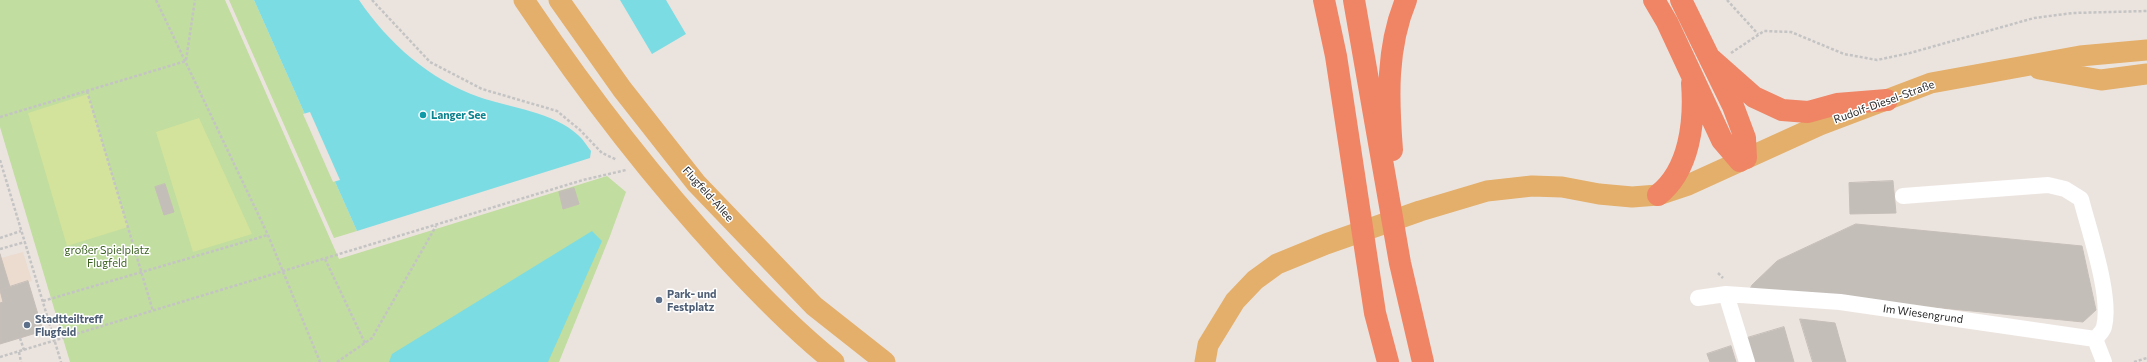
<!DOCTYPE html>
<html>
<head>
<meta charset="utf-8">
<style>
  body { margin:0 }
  canvas { display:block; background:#ebe3de }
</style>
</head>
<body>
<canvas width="2147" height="362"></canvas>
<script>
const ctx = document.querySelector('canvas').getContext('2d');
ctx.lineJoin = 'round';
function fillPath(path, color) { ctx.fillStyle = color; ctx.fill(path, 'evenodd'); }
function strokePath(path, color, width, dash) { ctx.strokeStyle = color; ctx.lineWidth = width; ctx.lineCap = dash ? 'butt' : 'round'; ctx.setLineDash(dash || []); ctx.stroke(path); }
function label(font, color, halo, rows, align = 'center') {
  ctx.font = font + ' Commissioner,sans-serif'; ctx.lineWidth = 3; ctx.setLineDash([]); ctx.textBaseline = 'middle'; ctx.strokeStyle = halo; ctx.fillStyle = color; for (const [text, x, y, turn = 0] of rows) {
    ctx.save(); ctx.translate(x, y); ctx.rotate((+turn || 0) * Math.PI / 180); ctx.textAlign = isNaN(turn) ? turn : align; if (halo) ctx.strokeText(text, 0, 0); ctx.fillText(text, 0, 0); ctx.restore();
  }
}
fillPath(new Path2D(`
  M23,252L32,281L28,282L43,331L0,344V254L1,258Z`), '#ebdccf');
fillPath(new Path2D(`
  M0,0H225L339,259L607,176L626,192L610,236L559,362H70L0,127Z
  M229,0H254L357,231L334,238Z`), '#c1dd9f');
fillPath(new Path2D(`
  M88,94L128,227L67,246L28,113Z
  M199,118L252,234L193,252L156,132Z`), '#d3e39c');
fillPath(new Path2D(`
  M254,0H359C389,44 429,79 479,97C510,108 554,112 578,135C583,139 587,146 591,151L590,158L357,231Z
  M620,0H666L686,34L652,54Z
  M592,231L602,241L548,362H389L392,354Z`), '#7bdde3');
fillPath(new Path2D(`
  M310,112L340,180L333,182L303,114Z`), '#ebe3de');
const building = new Path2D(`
  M1893,181L1896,213L1850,214L1849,183Z
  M165,184L174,212L164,215L155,187Z
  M574,188L579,204L563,209L559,192Z
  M1856,224L2082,246L2096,310L2083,322L1750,289L1752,285L1777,261Z
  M0,254L10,287L0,290Z
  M28,281L43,331L0,344V303L3,302L0,290Z
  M1800,319L1835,323L1846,362H1813Z
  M1784,327L1794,362H1754L1747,338Z
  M1731,346L1736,362H1710L1707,354Z`);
fillPath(building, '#c4beb9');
strokePath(building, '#c6beb8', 1);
strokePath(new Path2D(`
  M156,0L268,235L320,362
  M372,0L430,62L482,89L557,111L580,130L602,153L617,160
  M1727,0L1758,34
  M1731,53L1764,31L1791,32L1844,54L1877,60L1910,53L2034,18L2073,13L2147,11
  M186,60L195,0
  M87,91L153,311
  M0,117L186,61
  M0,160L61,362
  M0,238L21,231
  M0,249L25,242
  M325,259L365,343
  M1718,273L1723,278
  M43,301L268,235
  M20,338L24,350
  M19,352L21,362
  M0,357L583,180L626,170
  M337,362L372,338L436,226
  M2134,362L2147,358`), '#c4c4c4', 2.5, [3, 2]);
strokePath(new Path2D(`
  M1903,196L2048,185L2065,189L2081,199C2089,231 2112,296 2104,327C2103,331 2098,336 2095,339
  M1698,298L1726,294
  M1747,362L1726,294L1840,302L2095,339L2104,362`), '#fff', 16);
strokePath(new Path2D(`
  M524,0C585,91 651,177 725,257C760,295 794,330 834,362
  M559,0L622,89L696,183L814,306L885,362
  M2039,69L2101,80L2147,74
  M1205,362L1208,345L1235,301L1255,280L1277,264L1326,244L1420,211L1487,191L1532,186L1562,187L1599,194L1632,197L1658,195L1688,185L1820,125L1931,83L2080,56L2147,50`), '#e4af6a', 21);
strokePath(new Path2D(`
  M1324,0L1336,56L1375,313L1388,362
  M1354,0L1400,263L1423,362
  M1654,0L1667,22L1722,140L1740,161
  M1681,0L1733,106L1745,138L1746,158
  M1711,59L1754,97L1782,110L1808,112L1837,104L1887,100
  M1392,150C1388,99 1386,48 1406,0
  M1658,195C1690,170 1695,121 1692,83`), '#ef8565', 22);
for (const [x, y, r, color] of [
  [423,115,4,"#0f9aa8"],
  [659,300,4,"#5c6f8a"],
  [27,325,4,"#5c6f8a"]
]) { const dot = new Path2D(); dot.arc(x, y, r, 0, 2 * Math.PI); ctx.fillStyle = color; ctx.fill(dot); strokePath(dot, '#fff', 1.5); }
label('11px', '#2b2b2b', '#fff', [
  ["Rudolf-Diesel-Straße",1884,102,-20],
  ["Flugfeld-Allee",708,194,48],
  ["Im Wiesengrund",1923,314,8]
]);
label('bold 11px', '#0d838f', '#fff', [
  ["Langer See",431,115]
], 'left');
label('11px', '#3b6121', '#fff', [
  ["großer Spielplatz",107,250],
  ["Flugfeld",107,263]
]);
label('bold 11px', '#4e5e75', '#fff', [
  ["Park- und",667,294],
  ["Festplatz",667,307],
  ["Stadtteiltreff",35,319],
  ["Flugfeld",35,332]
], 'left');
</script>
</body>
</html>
